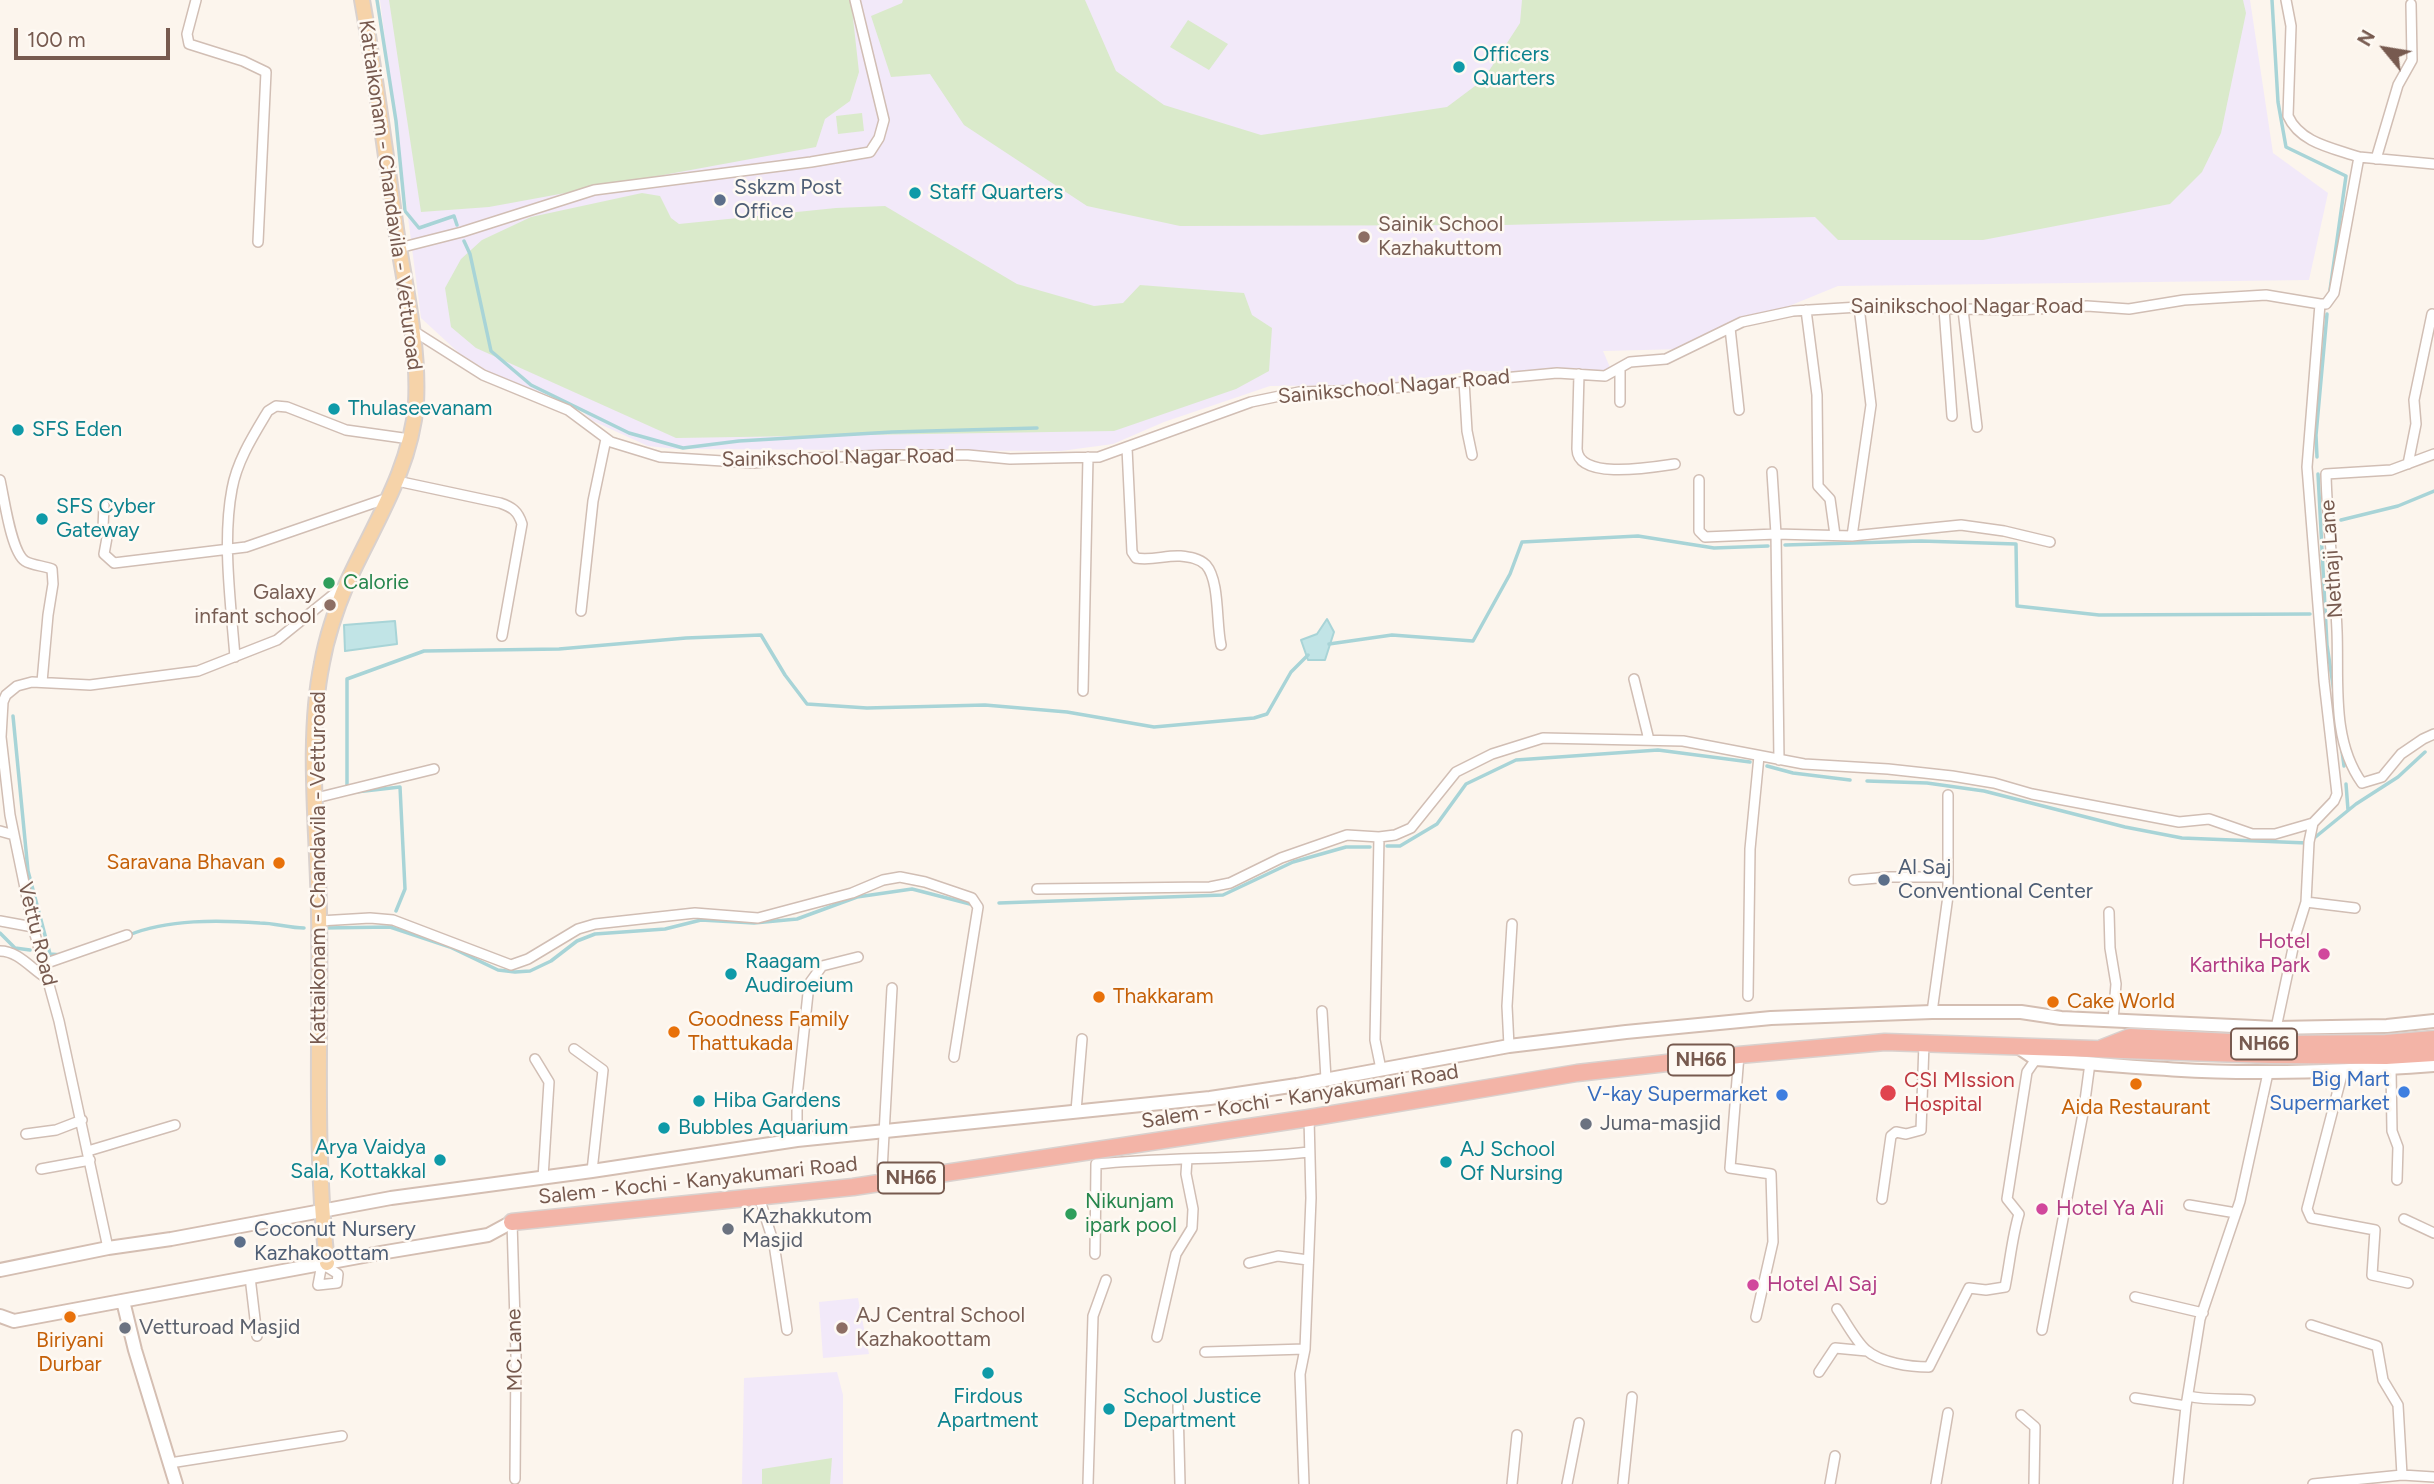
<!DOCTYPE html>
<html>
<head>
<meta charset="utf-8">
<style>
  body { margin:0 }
  #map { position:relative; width:2434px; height:1484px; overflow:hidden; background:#fcf5ed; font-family:Figtree,sans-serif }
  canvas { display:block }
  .north { position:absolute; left:2350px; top:14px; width:70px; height:70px; -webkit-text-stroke:5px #fef9f3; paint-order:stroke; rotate:300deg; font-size:19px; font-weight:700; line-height:28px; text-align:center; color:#775a4f }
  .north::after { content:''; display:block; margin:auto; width:24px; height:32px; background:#775a4f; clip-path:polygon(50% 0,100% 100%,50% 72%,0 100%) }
  .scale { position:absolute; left:14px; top:28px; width:156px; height:32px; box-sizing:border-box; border:4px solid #775a4f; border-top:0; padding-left:9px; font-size:21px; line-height:24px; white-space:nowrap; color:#775a4f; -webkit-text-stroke:5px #fef9f3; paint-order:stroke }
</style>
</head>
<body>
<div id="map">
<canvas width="2434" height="1484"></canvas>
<div class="north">N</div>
<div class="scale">100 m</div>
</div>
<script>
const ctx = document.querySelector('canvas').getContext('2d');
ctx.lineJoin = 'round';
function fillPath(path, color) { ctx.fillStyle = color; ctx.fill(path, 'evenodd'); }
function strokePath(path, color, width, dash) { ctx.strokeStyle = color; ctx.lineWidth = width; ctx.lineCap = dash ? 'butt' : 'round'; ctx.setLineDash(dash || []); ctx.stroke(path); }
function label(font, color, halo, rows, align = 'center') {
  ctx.font = font + ' Figtree,sans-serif'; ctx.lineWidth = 5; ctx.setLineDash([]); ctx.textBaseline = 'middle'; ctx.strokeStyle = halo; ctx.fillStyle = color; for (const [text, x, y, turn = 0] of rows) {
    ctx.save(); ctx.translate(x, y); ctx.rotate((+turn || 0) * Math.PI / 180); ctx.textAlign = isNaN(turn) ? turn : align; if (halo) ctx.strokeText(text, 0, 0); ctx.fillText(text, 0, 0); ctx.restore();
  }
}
fillPath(new Path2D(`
  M380,0H2250L2273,153L2328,193L2309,280L1838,286L1684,349L1603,351L1612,372L1474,371L1372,385L1270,386L1164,422L1113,444L1061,451L676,449L648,446L593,421L574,404L499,378L459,353L421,318Z
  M858,1298L869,1354L823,1358L819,1302Z
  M837,1372L843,1395V1484H742L744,1378Z`), '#f2e9f9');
fillPath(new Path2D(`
  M389,0H851L859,72L850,101L825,119L816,147L489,207L421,212Z
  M903,0H1085L1116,71L1164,105L1261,135L1447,107L1483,80L1520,23L1522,0H2243L2246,13L2221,133L2202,172L2170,204L1983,240H1838L1815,217L1504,225L1180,226L1087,206L964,125L930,74L891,77L871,16L902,3Z
  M1188,20L1228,44L1209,70L1170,47Z
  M862,113L864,131L838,134L836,116Z
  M642,193L660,196L671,218L679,224L836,208L885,206L1017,284L1094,306L1123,303L1140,285L1244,293L1252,315L1272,328L1269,371L1236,389L1114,431L676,438L476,348L451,327L445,288L461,259L482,240L531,217Z
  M832,1458L830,1484H762V1469Z`), '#daeacb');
const water = new Path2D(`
  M1327,619L1334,632L1325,660H1308L1301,640L1317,634Z
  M395,621L397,644L345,651L344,625Z`);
fillPath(water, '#c1e4e6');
strokePath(water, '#a8d4d7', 2);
strokePath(new Path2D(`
  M377,0L396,121L405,211L419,228L454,216L457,225
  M2272,0L2278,102L2286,147L2346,176L2330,290
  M464,241L470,254L491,351L531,385L629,433L683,448L739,441L892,432L1037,428
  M2317,457L2316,435L2327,314
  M2318,474L2327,645L2334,692
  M2341,520L2398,506L2434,491
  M1785,545L1921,541L2016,544L2017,606L2099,615L2310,614
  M1329,644L1392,635L1473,641L1510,574L1522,542L1638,536L1714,548L1768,546
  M13,716L28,871L50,954L62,955
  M2342,751L2344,766
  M1767,766L1793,773L1850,780
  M1867,781L1927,783L1984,791L2125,827L2182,838L2307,843
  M2346,784L2348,810
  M347,788V679L424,651L559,649L686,638L761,635L785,675L807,704L867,708L985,705L1067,712L1154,727L1254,718L1267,714L1291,672L1308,655
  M356,792L400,787L405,889L396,911
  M2313,839L2356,804L2398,777L2425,752
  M1387,846H1400L1437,824L1466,784L1516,760L1658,750L1750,762
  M999,903L1223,895L1293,862L1346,847H1370
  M324,928L390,927L450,947L498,970L515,972L530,971L551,961L577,941L595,934L665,929L701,920L754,923L797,919L857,897L912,889L970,904
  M0,933L15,948L30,950
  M129,935C168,919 219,920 260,923C275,923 289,928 304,928`), '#a8d4d7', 3.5);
const street = new Path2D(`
  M196,0L187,34L189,44L243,61L266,72L258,242
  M2286,0L2291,26L2288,116C2300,143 2333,148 2359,157L2334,293L2326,304H2320
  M2359,157L2434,164
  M2376,159L2398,85L2412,60L2411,4
  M399,248L462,232L594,190L811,162L870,152L879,138L884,120L855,0
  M1944,309L1952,416
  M1806,310L1817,395L1818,486L1830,499L1835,535
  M1963,310L1977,427
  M1730,328L1739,410
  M412,330L483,375L568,410L611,442L660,457L754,463L789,459L887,455H968L1010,459L1099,457L1251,402L1299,392L1374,390L1557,373L1605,376L1630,362L1666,359L1742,322L1793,311L1859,307L2018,310L2087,306L2129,309L2184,300L2266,295L2320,304
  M1620,368V402
  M1579,374L1577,449C1578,481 1654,467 1675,464
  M1464,381L1467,431L1472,455
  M1127,448L1132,552L1136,558C1151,561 1166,555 1180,556C1189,557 1199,558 1206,565C1220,581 1216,624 1221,645
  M2434,454L2391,470L2326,474C2327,526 2335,578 2337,631C2339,681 2331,740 2362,783L2382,777L2401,754L2423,739L2434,734
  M2408,464L2416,424L2414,400L2432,314
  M1772,472L1776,534L1779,760
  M0,480C4,497 11,552 25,561C31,565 44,566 52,569L53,584L48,615L42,682
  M1699,480V531L1705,537L1776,534L1852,536L1961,525L2004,531L2050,542
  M397,481L500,503C512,507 518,511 522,524L502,636
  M104,505L103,528L108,532L104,554L114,563L246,547L388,498
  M1852,536L1871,405L1859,307
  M581,611L593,501L606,439
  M235,657C231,605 222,541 232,489C237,461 253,436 268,411L276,406L287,407L346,430L410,439
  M1634,679L1649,740
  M1083,691L1088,457
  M316,798L434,769
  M0,831L14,835
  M1379,837L1375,1040L1381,1069
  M1854,880L1889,877H1948
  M1037,889L1210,887L1230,883L1281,858L1347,835L1379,837L1395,835L1411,828L1456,772L1492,754L1543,738L1683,741L1804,764L1888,769L1952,776L1994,783L2032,794L2179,822L2209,819L2252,834H2275L2313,823L2334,801L2337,794L2324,681L2307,467L2320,304
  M2306,902L2355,908
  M2109,912L2110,948L2116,984L2113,1020
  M0,921L33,927
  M319,921L370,918L393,920L511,965L528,959L578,929L595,924L695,913L758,918L852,893L883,880L900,877L925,882L972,898L978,907L954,1057
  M0,951C19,951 32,970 48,979
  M44,964L127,935
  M1748,996L1750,849L1759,756
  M1322,1011L1326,1079
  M1932,1012L1948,896V795
  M2276,1028L2296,934L2306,902L2309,842L2313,823
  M1509,1046L1507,1006L1512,924
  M574,1049L603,1070L592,1171
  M1739,1055L1730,1168L1771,1174L1773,1242L1756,1317
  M535,1059L549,1082L543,1178
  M2391,1069L2392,1131L2398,1147L2397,1180
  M2343,1071L2307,1209L2311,1218L2375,1230L2372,1275L2408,1283
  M1076,1111L1082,1039
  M26,1134L56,1130L82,1120
  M797,1140V1097L809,984L822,966L858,957
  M88,1151L175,1125
  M41,1169L90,1160
  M882,1171L892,988
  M759,1197L774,1244L787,1330
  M1882,1199L1891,1136L1896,1132L1906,1134L1921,1130L1924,1043
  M2189,1205L2236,1213
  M2404,1219L2434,1233
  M512,1222L516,1355L515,1479
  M108,1248L59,1021L33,927L10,815L1,737L3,702L6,695L17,686L32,682L90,685L198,671L277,640L344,586
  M1095,1254L1096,1164C1167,1157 1238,1160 1309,1152
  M1249,1263L1278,1256L1308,1260
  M327,1265L321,1269L318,1285L337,1283L338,1274L327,1267
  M250,1277L257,1336
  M2135,1297L2203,1313
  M1837,1309C1846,1322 1855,1340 1866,1350C1881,1363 1910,1367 1929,1367L1969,1288L1986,1290L2005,1287C2010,1262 2012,1237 2019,1214L2007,1199L2027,1072L2036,1059
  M2311,1325L2377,1346L2383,1380L2398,1405L2402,1475
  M2042,1330L2084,1108L2090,1063
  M1157,1337L1176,1254L1192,1228L1193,1209L1186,1174L1187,1159
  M1205,1352L1305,1349
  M1819,1372L1835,1348L1867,1351
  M2188,1396C2209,1401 2229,1398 2250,1400
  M2135,1398L2186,1406
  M1178,1406L1180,1484
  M2021,1415L2035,1427L2034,1484
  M170,1463L342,1436
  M1088,1484L1093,1316L1106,1280
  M1304,1484L1300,1374L1305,1349L1311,1198L1309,1118
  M1512,1484L1517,1435
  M1567,1484L1579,1423
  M1623,1484L1632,1397
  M1830,1484L1835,1456
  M1936,1484L1948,1413
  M2178,1484L2186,1406L2200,1319L2240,1201L2268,1073
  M2313,1484L2402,1475L2434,1477`);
const secondary = new Path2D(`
  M2018,1047L2036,1059C2113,1065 2191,1073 2269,1072C2324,1072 2379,1069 2434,1065
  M0,1270L108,1248L171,1239L391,1198L592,1171L797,1140L1210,1098L1297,1085L1509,1046L1626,1032L1771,1018L1932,1012H2021L2061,1018L2276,1028L2387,1026L2434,1021
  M123,1301L135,1350L176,1484
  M0,1316L14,1321L380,1253L488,1235L512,1222`);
const primary = new Path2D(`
  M327,1263C314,1147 321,1031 319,914C318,834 306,741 322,663C327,635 336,609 347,583C374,524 411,469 416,403C419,348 406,291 397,236C386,158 376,78 362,0`);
const highway = new Path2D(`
  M2102,1048L2130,1037L2271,1044L2386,1043L2434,1039
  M512,1222L853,1187L1309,1118L1577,1073L1739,1055L1885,1042L2272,1055L2386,1056L2434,1053`);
strokePath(street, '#d1beb4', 12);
strokePath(secondary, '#d4beb2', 16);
strokePath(primary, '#d9d1ce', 18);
strokePath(highway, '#d9d1ce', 19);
strokePath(street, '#fff', 9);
strokePath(secondary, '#fff', 12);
strokePath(primary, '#f6d3a9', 14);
strokePath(highway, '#f3b4a7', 16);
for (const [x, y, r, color] of [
  [1459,67,7,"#0f9aa8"],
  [915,193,7,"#0f9aa8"],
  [720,200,7,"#5c6f8a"],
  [1364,237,7,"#8d6e63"],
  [334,409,7,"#0f9aa8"],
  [18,430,7,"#0f9aa8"],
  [42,519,7,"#0f9aa8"],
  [329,583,7,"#2e9e5b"],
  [330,605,7,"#8d6e63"],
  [279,863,7,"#e8710a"],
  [1884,880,7,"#5c6f8a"],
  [2324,954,7,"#d1479c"],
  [731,974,7,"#0f9aa8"],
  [1099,997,7,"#e8710a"],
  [2053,1002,7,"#e8710a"],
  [674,1032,7,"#e8710a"],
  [2136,1084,7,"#e8710a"],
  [2404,1092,7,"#3f7fe0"],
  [1888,1093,9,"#e0444e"],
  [1782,1095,7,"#3f7fe0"],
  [699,1101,7,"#0f9aa8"],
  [1586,1124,7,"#6b7280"],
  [664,1128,7,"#0f9aa8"],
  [440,1160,7,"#0f9aa8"],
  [1446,1162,7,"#0f9aa8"],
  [2042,1209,7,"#d1479c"],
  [1071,1214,7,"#2e9e5b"],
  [728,1229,7,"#6b7280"],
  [240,1242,7,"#5c6f8a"],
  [1753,1285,7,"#d1479c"],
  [70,1317,7,"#e8710a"],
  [125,1328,7,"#6b7280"],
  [842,1328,7,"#8d6e63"],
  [988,1373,7,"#0f9aa8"],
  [1109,1409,7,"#0f9aa8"]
]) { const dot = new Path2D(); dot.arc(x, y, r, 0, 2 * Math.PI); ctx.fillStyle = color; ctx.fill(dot); strokePath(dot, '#fef9f3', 2.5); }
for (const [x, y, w] of [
  [2264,1044,66],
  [1701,1060,66],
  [911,1178,66]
]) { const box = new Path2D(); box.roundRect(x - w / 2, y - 15.5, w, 31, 5); ctx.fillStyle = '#fef9f3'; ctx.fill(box); strokePath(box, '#775a4f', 2); }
label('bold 19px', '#775a4f', null, [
  ["NH66",2264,1044],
  ["NH66",1701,1060],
  ["NH66",911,1178]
]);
label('21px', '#0d838f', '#fef9f3', [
  ["Officers",1473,55],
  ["Quarters",1473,79],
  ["Staff Quarters",929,193],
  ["Thulaseevanam",348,409],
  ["SFS Eden",32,430],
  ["SFS Cyber",56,507],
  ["Gateway",56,531],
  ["Raagam",745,962],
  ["Audiroeium",745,986],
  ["Hiba Gardens",713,1101],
  ["Bubbles Aquarium",678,1128],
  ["Arya Vaidya",426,1148,"right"],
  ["Sala, Kottakkal",426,1172,"right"],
  ["AJ School",1460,1150],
  ["Of Nursing",1460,1174],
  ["Firdous",988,1397,"center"],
  ["Apartment",988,1421,"center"],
  ["School Justice",1123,1397],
  ["Department",1123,1421]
], 'left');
label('21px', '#4e5e75', '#fef9f3', [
  ["Sskzm Post",734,188],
  ["Office",734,212],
  ["Al Saj",1898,868],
  ["Conventional Center",1898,892],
  ["Coconut Nursery",254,1230],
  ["Kazhakoottam",254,1254]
], 'left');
label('21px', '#775a4f', '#fef9f3', [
  ["Kattaikonam - Chandavila - Vetturoad",390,195,82],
  ["Sainikschool Nagar Road",1967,307],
  ["Sainikschool Nagar Road",1394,387,-5],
  ["Sainikschool Nagar Road",838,458,-1],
  ["Nethaji Lane",2332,559,-94],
  ["Kattaikonam - Chandavila - Vetturoad",319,868,-90],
  ["Vettu Road",37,934,76],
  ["Salem - Kochi - Kanyakumari Road",1300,1097,-9],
  ["Salem - Kochi - Kanyakumari Road",698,1181,-6],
  ["MC Lane",515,1350,-91]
]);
label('21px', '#785e54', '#fef9f3', [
  ["Sainik School",1378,225],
  ["Kazhakuttom",1378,249],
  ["Galaxy",316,593,"right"],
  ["infant school",316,617,"right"],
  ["AJ Central School",856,1316],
  ["Kazhakoottam",856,1340]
], 'left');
label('21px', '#27864d', '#fef9f3', [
  ["Calorie",343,583],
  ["Nikunjam",1085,1202],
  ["ipark pool",1085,1226]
], 'left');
label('21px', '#c56008', '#fef9f3', [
  ["Saravana Bhavan",265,863,"right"],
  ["Thakkaram",1113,997],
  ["Cake World",2067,1002],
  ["Goodness Family",688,1020],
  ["Thattukada",688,1044],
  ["Aida Restaurant",2136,1108,"center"],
  ["Biriyani",70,1341,"center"],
  ["Durbar",70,1365,"center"]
], 'left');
label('21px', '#b23c85', '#fef9f3', [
  ["Hotel",2310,942,"right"],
  ["Karthika Park",2310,966,"right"],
  ["Hotel Ya Ali",2056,1209],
  ["Hotel Al Saj",1767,1285]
], 'left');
label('21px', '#366cbe', '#fef9f3', [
  ["Big Mart",2390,1080],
  ["Supermarket",2390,1104],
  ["V-kay Supermarket",1768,1095]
], 'right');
label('21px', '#be3a42', '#fef9f3', [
  ["CSI MIssion",1904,1081],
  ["Hospital",1904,1105]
], 'left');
label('21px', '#5b616d', '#fef9f3', [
  ["Juma-masjid",1600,1124],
  ["KAzhakkutom",742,1217],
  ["Masjid",742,1241],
  ["Vetturoad Masjid",139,1328]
], 'left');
</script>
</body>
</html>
